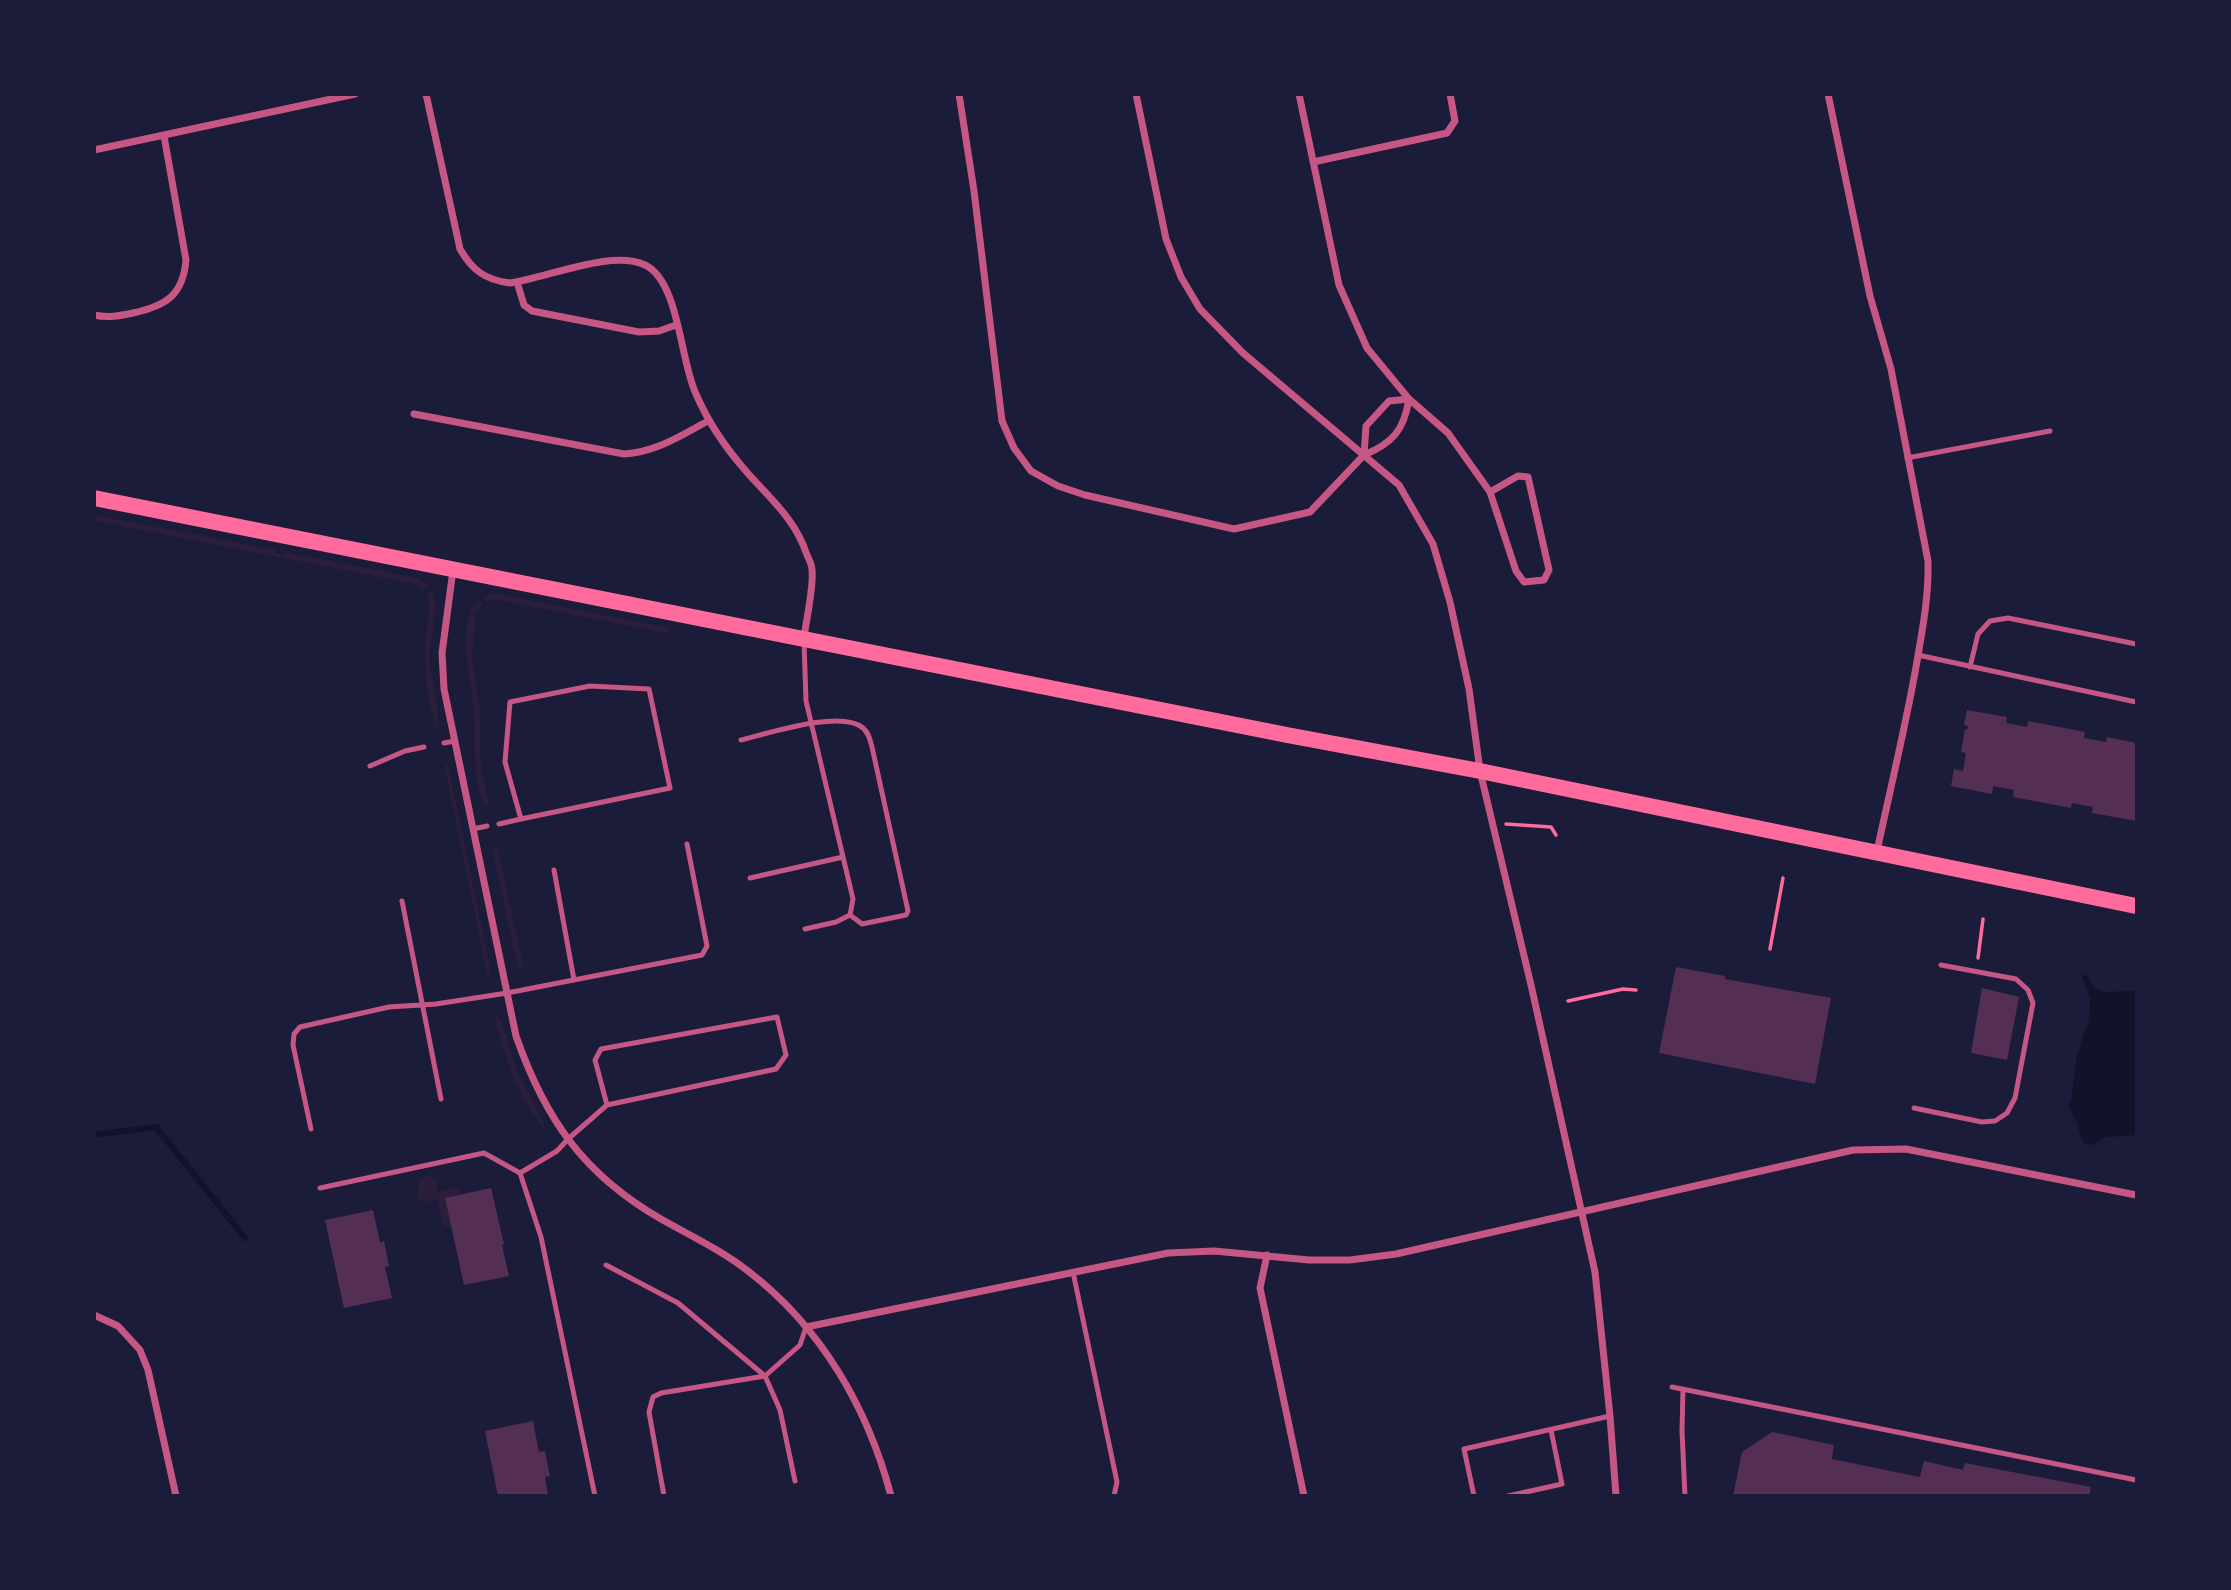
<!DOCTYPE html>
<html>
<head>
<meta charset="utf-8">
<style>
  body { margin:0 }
  #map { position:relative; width:2231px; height:1590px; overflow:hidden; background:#1b1b3a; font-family:"Varela Round",sans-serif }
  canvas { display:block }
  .frame { position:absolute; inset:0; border:96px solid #1b1b3a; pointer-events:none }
</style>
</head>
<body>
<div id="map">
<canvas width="2231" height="1590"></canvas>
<div class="frame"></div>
</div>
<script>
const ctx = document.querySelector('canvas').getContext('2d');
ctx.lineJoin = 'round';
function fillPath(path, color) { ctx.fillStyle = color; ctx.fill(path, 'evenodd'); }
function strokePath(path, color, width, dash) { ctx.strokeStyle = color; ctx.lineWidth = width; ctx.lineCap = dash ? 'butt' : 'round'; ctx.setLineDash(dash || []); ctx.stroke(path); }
fillPath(new Path2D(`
  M95,515L276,550V553L283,555L285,552L418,578L429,584L425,589L415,584L95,521Z
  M433,591C439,608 429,643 430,663C431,682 442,713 437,729C428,705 424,674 425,648C425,631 433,609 427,593Z
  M490,594H499L670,628L665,633L497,600L486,602L483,597Z
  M478,600L482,604L476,614L472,658L480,712L481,767L490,809C470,794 476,734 474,711C471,682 455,624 478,600Z
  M443,760L449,769L490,967L488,978Z
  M496,841L522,960L524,973L517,965L493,853Z
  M494,1012L501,1021L518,1073L544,1122L545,1130C519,1097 501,1053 494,1012Z
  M429,1175L435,1179L438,1192L459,1187L461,1194L445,1198L451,1226L443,1227L437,1199L424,1202L418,1198L419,1182Z`), '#2a1e3b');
fillPath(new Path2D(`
  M2082,975H2086L2096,988L2104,992L2136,991V1135L2107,1137L2092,1145L2086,1144L2081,1138L2078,1125L2068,1105L2071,1101L2077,1055L2089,1019L2090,1008V999Z`), '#12122b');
strokePath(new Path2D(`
  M94,1135L156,1127L245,1238`), '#12122b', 6);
fillPath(new Path2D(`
  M1967,710L2007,717L2006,723L2027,727L2028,721L2085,732L2084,738L2106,742L2107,737L2136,743V821L2092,813L2093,807L2072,803L2071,808L2013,797L2014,790L1993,786L1992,794L1951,786L1954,769L1963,771L1966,753L1961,752L1965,729L1967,730L1968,726L1964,725Z
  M1676,967L1725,976V979L1831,998L1815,1084L1659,1053Z
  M1982,988L2019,997L2007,1060L1971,1053Z
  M491,1188L504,1244L502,1245L509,1276L464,1285L445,1198Z
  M373,1210L380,1242L384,1241L389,1266L385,1267L392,1298L344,1308L325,1220Z
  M533,1421L539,1452L545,1451L548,1467L550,1476L545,1477L548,1496H498L485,1431Z
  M1772,1432L1834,1445L1832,1459L1920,1477L1924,1461L1963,1470L1965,1463L2091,1487L2089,1496H1733L1742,1452Z`), '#542f53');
strokePath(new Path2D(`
  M1506,824L1551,827L1556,835
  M1770,949L1783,878
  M1978,958L1983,919
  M1568,1001L1623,989L1636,990`), '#ff6b9d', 3.5);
strokePath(new Path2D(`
  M1907,458L2050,431
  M804,642L806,701L853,899L850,915L836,922L805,929
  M1918,655L2136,702
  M1970,667L1978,634L1990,621L2008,618L2136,644
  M741,740C767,734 841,709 863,728C869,733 870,740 872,747L908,911L906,915L862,924L850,915
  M444,743L455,741
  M370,766L405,751L424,747
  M499,824L521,819L670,788L649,689L590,686L510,702L505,762L521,819
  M473,829L487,826
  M554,870L574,980
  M750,878L843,857
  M402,901L441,1099
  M1914,1108L1982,1122L1995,1121L2007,1113L2015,1098L2033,1003L2028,990L2016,979L1941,965
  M311,1129L293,1045L294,1034L300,1027L389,1007L436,1004L507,993L702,955L707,946L687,844
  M320,1188L484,1153L520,1173
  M606,1265L678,1303L765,1376
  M1073,1272L1117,1482L1114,1496
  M1672,1387L2136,1480
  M1683,1389L1682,1431L1685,1496
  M795,1481L780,1410L765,1376L800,1345L806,1327
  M595,1496L541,1237L520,1173L557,1151L568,1139L607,1105L776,1069L786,1055L777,1017L601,1049L595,1060L607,1105
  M664,1496L649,1412L653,1397L661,1393L765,1376
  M1474,1496L1464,1449L1610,1416
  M1508,1496L1562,1484L1551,1430`), '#c65784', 5);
strokePath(new Path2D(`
  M426,94L460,249C472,270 485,280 510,283C547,278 611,249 645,265C679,281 680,360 696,394C708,422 725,447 745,470C769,498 795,518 807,555C809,559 812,565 812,570C814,587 806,620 804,638
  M959,94L974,191L1002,421L1014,448L1031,471L1058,486L1085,495L1234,529L1310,512L1364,455
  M1136,94L1166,239L1181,277L1200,309L1243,353L1399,485L1433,544L1450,602L1469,689L1480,771L1531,985L1595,1272L1610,1416L1616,1496
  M1299,94L1339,285L1367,348L1409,399L1448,433L1490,492L1516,571L1524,582L1544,580L1549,570L1528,477L1518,476L1490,492
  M1828,94L1870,296L1891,369L1928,561C1929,597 1922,632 1916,667C1905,729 1890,790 1877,851
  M94,150L355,94
  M1313,162L1447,133L1455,121L1450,94
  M517,282L524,305L532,311L639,332L659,331L676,325
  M94,315C108,318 119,316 133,313C165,306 183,296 186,260L164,136
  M1409,399C1404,430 1393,443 1364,455L1366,426L1389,401Z
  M414,414L624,454C656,452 680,436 708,421
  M453,570L442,653L444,689L516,1036C545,1119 584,1175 661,1219C691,1236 721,1250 748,1271C821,1327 868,1408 891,1496
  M1267,1255L1260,1288L1304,1496
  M94,1315L118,1326L140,1350L148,1370L176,1496
  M806,1327L1168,1253L1214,1251L1309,1260H1350L1396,1254L1853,1150L1906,1149L2136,1195`), '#c65784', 7);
strokePath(new Path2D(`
  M94,498L1287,735L1480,771L2136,906`), '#ff6b9d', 16);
</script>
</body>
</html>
